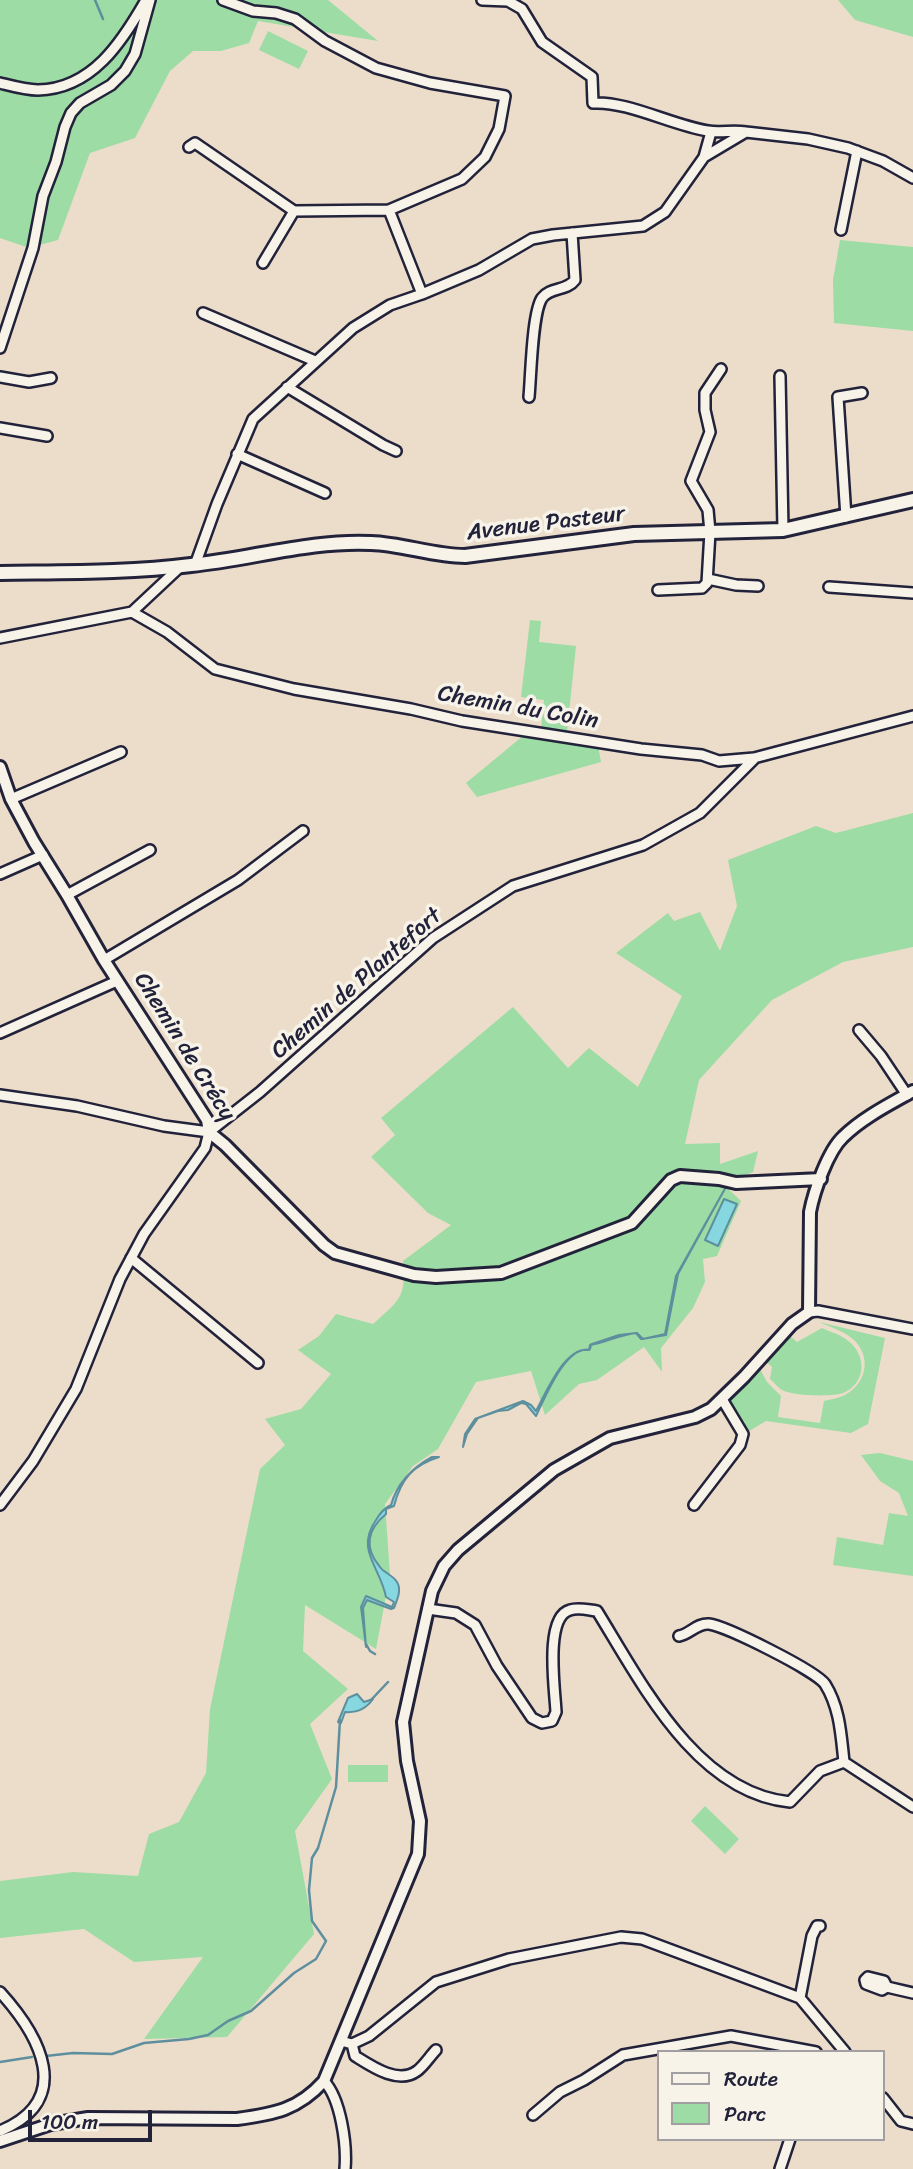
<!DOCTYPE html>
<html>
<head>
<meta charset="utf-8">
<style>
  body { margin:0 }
  #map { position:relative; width:913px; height:2169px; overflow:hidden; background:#ecddca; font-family:Sriracha,sans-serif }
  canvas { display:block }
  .legend { position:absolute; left:657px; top:2050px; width:228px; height:91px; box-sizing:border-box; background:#f7f3e8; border:2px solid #a29fa3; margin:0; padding:9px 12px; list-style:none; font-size:21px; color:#22223b }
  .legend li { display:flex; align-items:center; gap:14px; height:35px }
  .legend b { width:35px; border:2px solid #a29fa3 }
  .scale { position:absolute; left:28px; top:2110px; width:124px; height:32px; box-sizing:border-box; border:4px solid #22223b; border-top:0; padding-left:9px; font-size:21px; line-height:24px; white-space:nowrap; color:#22223b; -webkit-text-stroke:5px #f7f3e8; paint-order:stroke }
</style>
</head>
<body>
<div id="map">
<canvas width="913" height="2169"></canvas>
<ul class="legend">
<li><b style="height:9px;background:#f7f3e8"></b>Route</li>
<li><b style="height:19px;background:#9ddca5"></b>Parc</li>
</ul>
<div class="scale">100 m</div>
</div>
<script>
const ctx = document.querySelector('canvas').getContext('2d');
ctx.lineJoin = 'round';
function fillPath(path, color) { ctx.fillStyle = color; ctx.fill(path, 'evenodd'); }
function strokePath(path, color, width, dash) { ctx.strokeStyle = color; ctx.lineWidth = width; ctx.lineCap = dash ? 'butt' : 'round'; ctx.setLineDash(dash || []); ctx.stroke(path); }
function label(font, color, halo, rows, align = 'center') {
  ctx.font = font + ' Sriracha,sans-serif'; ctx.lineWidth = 7; ctx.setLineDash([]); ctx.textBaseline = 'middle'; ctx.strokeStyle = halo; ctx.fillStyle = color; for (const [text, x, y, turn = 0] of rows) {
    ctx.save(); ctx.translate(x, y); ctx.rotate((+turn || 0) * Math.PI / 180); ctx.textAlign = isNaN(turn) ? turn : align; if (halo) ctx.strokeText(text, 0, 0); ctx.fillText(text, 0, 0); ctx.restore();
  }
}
fillPath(new Path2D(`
  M0,0H328L378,41L258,21L249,43L221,51H193L170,71L135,138L90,153L58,240L29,248L0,238Z
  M838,0H913V37L855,20Z
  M268,31L308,51L299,69L259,50Z
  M840,240L913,247V331L834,323L833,280Z
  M530,620L541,621L539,642L576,646L567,732L541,729L544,700L521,697Z
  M524,735L598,745L601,762L477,797L466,783Z
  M913,813V947L843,962L772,1000L699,1080L685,1144L720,1143V1164L758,1151L753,1172L723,1184L741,1201L717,1256L703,1259L705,1282L693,1308L661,1348L662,1372L644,1347L597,1380L579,1384L545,1415L531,1371L476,1382L438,1449L413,1466L385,1504L390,1575L376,1649L305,1605L303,1651L348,1689L310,1724L332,1779L295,1831L314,1934L227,2037L144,2039L203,1957L134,1962L84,1929L0,1938V1881L73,1872L138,1876L149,1834L179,1822L206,1773L210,1709L260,1469L285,1445L265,1419L301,1409L331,1374L298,1350L319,1336L336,1314L373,1324C398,1301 407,1298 403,1261L451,1225L428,1213L371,1157L395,1135L381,1118L513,1007L568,1068L589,1048L638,1087L682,996L616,953L668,913L674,921L700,912L720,951L737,906L728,860L816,826L836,833Z
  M819,1322L885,1338L868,1424L851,1433L766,1421L746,1433L727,1402L759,1367L767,1382L781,1396L778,1417L820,1423L824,1401C831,1399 839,1398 845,1395C869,1382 872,1352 849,1336C840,1330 828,1326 819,1322Z
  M822,1328C830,1332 840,1334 847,1340C867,1354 867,1383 843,1393C833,1397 792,1396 782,1390C778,1388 774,1382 770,1379L772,1367L765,1361L789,1335L797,1342Z
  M880,1453L913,1461V1576L833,1565L837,1537L883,1545L889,1513L908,1516L899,1493L880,1481L861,1455Z
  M348,1765H388V1782H348Z
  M705,1806L739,1839L725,1854L691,1821Z`), '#9ddca5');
const water = new Path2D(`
  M727,1185L678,1274L666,1335L642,1339H641L636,1333C620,1335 606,1342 591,1345L590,1349L589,1350C565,1346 545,1398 536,1416L526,1404L521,1403L508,1410L498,1411L478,1418L467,1434L463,1447L465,1434L475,1419L523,1401L531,1405L536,1411C546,1393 565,1346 589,1350L590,1345L592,1344L619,1335L637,1333L643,1339L665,1334L676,1276Z
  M724,1199L737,1204L718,1246L705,1240Z
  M432,1457H439C413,1465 401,1479 394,1506L386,1509V1514C368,1529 363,1547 380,1567C384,1573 393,1575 397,1582C402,1590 397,1600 394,1608L391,1609L367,1600L363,1608L366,1647L361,1607L366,1596L392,1607L394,1602L386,1597C380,1566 355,1550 376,1520C380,1513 384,1508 391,1505C397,1483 412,1468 432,1457Z
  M357,1694L364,1702L373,1699C366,1709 357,1713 345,1712L341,1723L338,1722L348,1698Z`);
fillPath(water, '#86d7e0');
strokePath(water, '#5e8f9e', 2);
strokePath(new Path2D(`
  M95,0L103,19
  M366,1644L370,1651L375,1654
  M371,1700L388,1682
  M46,2056L73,2053L112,2054L144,2043L189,2039L208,2035L228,2021L251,2011L294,1973L316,1959L326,1941L312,1921L309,1890L312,1858L318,1848L336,1787L340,1720
  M0,2062L32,2057`), '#5e8f9e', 2.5);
const minor = new Path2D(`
  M482,0L508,1L522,9L542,42L592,77L593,103C628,101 671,125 708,131C720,133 733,130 746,132
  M0,83C12,86 26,90 38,90C92,89 122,42 146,0
  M189,147L195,143L294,211L389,210L462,179L485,157L499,129L505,96L430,83L376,68L325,41L295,19L276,13L253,11L223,0
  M704,157L711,132
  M389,210L422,294
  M841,230L857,151
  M263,263L294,211
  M203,313L315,361
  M0,348L33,248L43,196L56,162L65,127L71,113L80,103L111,85L125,71L135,54L150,0
  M780,376L783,530
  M0,377L29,382L51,378
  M287,387L383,445L396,451
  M529,397C531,376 532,313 542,298C550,287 567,291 575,280L572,233
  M0,428L47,436
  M237,454L325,493
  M846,517L838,397L862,393
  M195,565L217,504L253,419L353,328L390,305L422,294L479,270L532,239L553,235L643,226L665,212L704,157L746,132L808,139L848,148L883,161L913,178
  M708,579L736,585L758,586
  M829,587L913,593
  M658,590L702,588L707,583L710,532L708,510L691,481L710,432L705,410V393L721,369
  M132,612L167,632L215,669L294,689L411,709L462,721L641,749L702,755L719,761L754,758L913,716
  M0,638L132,612L180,567
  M11,799L121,752
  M0,874L43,855
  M67,895L150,850
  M104,960L238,880L303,831
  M859,1030L881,1056L907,1095
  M0,1033L117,981
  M0,1095L77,1106L164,1126L209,1132
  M209,1132L260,1092L433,938L513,886L643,845L700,813L754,759
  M131,1258L258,1363
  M809,1312L818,1311L913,1329
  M0,1505L33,1461L76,1389L120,1279L144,1234L205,1148L209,1132
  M694,1505L740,1445L743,1434L722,1399
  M428,1609L456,1613L475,1625L497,1666L532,1718L542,1723L552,1721L556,1712C555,1690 544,1617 570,1610C578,1607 588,1610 597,1611C641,1682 696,1793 790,1802L820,1771L844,1762
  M679,1636C690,1634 697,1623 709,1624C726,1626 816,1671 825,1684C840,1708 841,1735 844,1762L913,1807
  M887,1987L884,1981L868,1977L865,1980L866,1984L882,1990L887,1987L913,1993
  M0,1992C40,2036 75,2100 0,2131
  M800,1998L812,1936L817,1926H820
  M341,2041L352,2044L369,2036L436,1982L509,1959L621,1937L642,1939L800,1998L845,2052
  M352,2044L355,2056C371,2066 398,2085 417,2071C424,2066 430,2056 436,2050
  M324,2081C341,2099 347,2145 345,2169
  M883,2098L901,2121L913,2124
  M533,2115L560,2092L584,2080L623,2055L731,2036L816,2052
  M780,2169L790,2139`);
const tertiary = new Path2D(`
  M0,767L11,799L34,842L67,895L104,960L207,1120L209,1132L225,1145L324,1245L335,1253L414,1275L436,1277L501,1273L632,1223L671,1180L680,1176L719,1179L736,1183L821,1179
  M0,2141L51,2124L88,2118L237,2119C274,2114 298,2110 324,2081L418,1854L420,1821L407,1761L403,1722L432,1591L444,1566L458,1550L554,1470L610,1438L695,1417L711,1409L744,1377L792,1324L809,1312L810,1212C814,1191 828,1151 843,1137C862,1118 890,1104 913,1091`);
const secondary = new Path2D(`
  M0,573C64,572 128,573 191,565C251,559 311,540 371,543C403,544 433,556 465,556L634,534L783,530L913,500`);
strokePath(minor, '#22223b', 14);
strokePath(tertiary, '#22223b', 16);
strokePath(secondary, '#22223b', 18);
strokePath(minor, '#f7f3e8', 9);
strokePath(tertiary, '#f7f3e8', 10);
strokePath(secondary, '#f7f3e8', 12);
label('23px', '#22223b', '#f7f3e8', [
  ["Avenue Pasteur",546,524,-7],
  ["Chemin du Colin",518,708,10],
  ["Chemin de Plantefort",357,984,-41],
  ["Chemin de Crécy",184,1047,58]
]);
</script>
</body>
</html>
